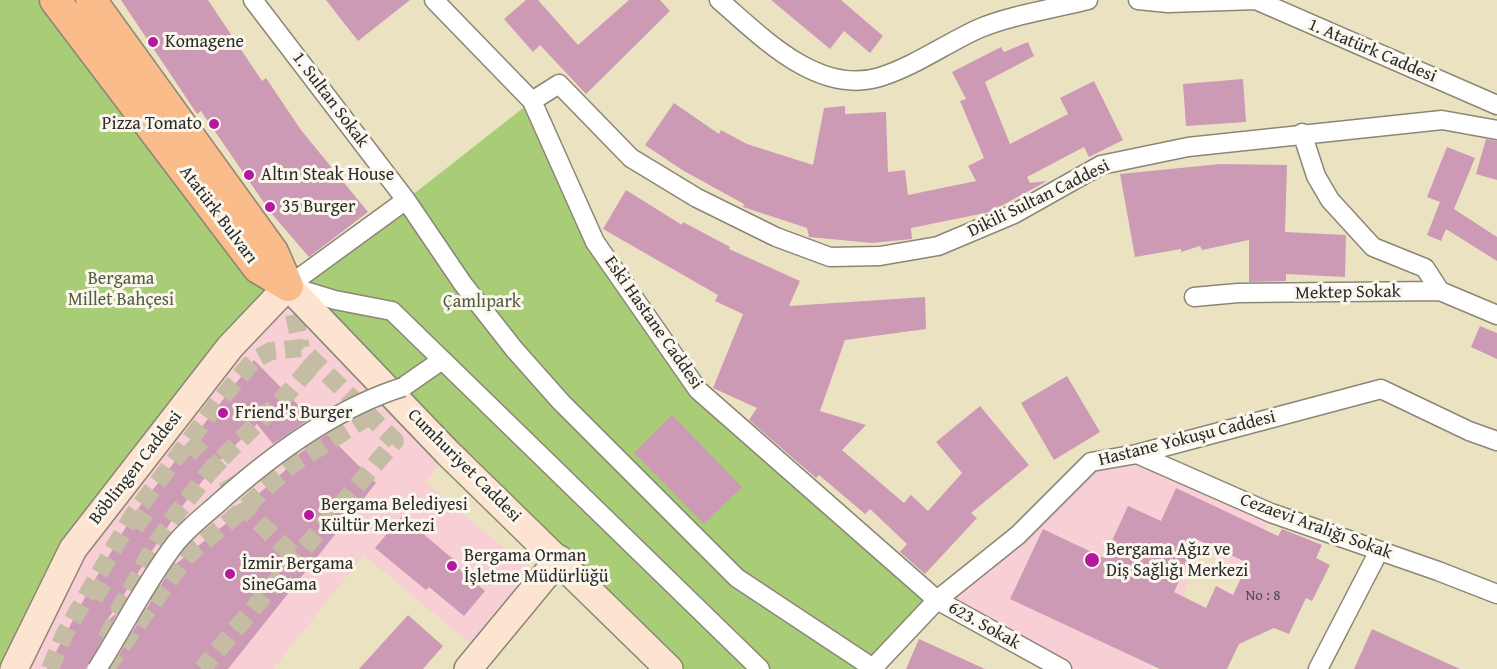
<!DOCTYPE html>
<html>
<head>
<meta charset="utf-8">
<style>
  body { margin:0 }
  canvas { display:block; background:#ebe2c1 }
</style>
</head>
<body>
<canvas width="1497" height="669"></canvas>
<script>
const ctx = document.querySelector('canvas').getContext('2d');
ctx.lineJoin = 'round';
function fillPath(path, color) { ctx.fillStyle = color; ctx.fill(path, 'evenodd'); }
function strokePath(path, color, width, dash) { ctx.strokeStyle = color; ctx.lineWidth = width; ctx.lineCap = dash ? 'butt' : 'round'; ctx.setLineDash(dash || []); ctx.stroke(path); }
function label(font, color, halo, rows, align = 'center') {
  ctx.font = font + ' "Gentium Book Plus",serif'; ctx.lineWidth = 6; ctx.setLineDash([]); ctx.textBaseline = 'middle'; ctx.strokeStyle = halo; ctx.fillStyle = color; for (const [text, x, y, turn = 0] of rows) {
    ctx.save(); ctx.translate(x, y); ctx.rotate((+turn || 0) * Math.PI / 180); ctx.textAlign = isNaN(turn) ? turn : align; if (halo) ctx.strokeText(text, 0, 0); ctx.fillText(text, 0, 0); ctx.restore();
  }
}
fillPath(new Path2D(`
  M288,286L448,453L425,482L540,578L478,650L364,555L273,669H14L73,549Z
  M1137,454L1271,513L1246,570L1202,551L1151,669H1062L937,600L1091,462Z`), '#f7cfd4');
fillPath(new Path2D(`
  M0,0H55L288,286L406,200L532,101L595,242L698,390L937,600L872,669H670L288,286L73,549L14,669H0Z`), '#a9cd77');
fillPath(new Path2D(`
  M121,0H208L262,81L266,78L301,130L368,212L309,257L271,213L201,111L197,114Z
  M326,0H410L358,41Z
  M526,0H538L578,45L629,0H660L670,11L586,94L540,45L533,52L504,19Z
  M771,0H841L883,36L870,53L844,31L830,49Z
  M1028,42L1034,56L985,82L1010,144L1068,114L1060,98L1094,81L1123,140L1089,157L1084,147L1027,177L1030,183L1047,181L990,212L911,228L912,239L872,243L809,237L807,228L743,207L744,204L684,171L645,145L674,103L719,134L721,130L747,144L813,165L824,108L845,106V114L886,112L888,172L905,170L908,195L976,181L968,166L984,158L960,101L966,99L952,72L1001,47L1004,52Z
  M1243,79L1246,122L1186,126L1183,84Z
  M1486,139L1497,141V180L1476,174Z
  M1447,147L1475,158L1454,209L1497,237V261L1446,229L1441,241L1427,235L1440,202L1427,197Z
  M1220,164L1287,165L1285,232L1346,235L1345,277L1286,274V281L1249,282V240L1202,250L1200,246L1181,252V249L1135,257L1120,174Z
  M626,190L682,225L683,222L730,247L729,249L800,281L789,306L925,297L926,329L845,340L820,411L866,425L842,450L904,503L911,495L928,511L962,473L936,442L980,406L1029,465L971,513L977,518L925,574L900,552L907,544L870,509L865,514L819,475L816,478L749,420L757,408L713,388L743,314L715,301L718,295L603,229Z
  M1480,326L1497,333V359L1471,347Z
  M254,360L311,418L273,444L257,424L215,465L176,514L106,622L118,612L86,669H47L91,586L133,515Z
  M1067,376L1100,432L1054,460L1021,403Z
  M672,415L742,487L704,524L634,453Z
  M327,434L376,483L228,669H110L171,568L255,500L254,498L290,466L287,462Z
  M1176,488L1278,536L1282,529L1322,545L1316,558L1330,565L1312,601L1306,598L1289,634L1274,628L1239,644L1227,669H1160L1010,599L1043,529L1104,558L1128,506L1161,521ZM1198,540L1248,563L1233,595L1216,586L1206,608L1174,592Z
  M402,516L453,559L451,562L485,591L464,616L429,587L426,590L375,548Z
  M408,615L443,646L423,669H359Z
  M1372,629L1460,669H1354Z
  M919,639L985,669H906Z`), '#cd9ab6');
strokePath(new Path2D(`
  M289,288L301,348
  M189,441L226,478L244,508L297,559
  M133,515L162,536
  M91,586L123,605
  M106,639L149,555L176,514L215,465L287,394L316,361
  M106,668L186,557L240,512L290,466L369,416
  M50,669L64,635L133,515L220,400L254,360L271,351L301,348L395,441L202,669`), '#c5bda3', 18, [18, 9]);
const street = new Path2D(`
  M253,0L406,200L463,284L514,349L561,402L737,578L873,668
  M434,0L532,101L595,242L698,390L937,600L1062,669
  M719,0C762,37 818,96 880,77C915,66 945,44 978,29C1007,16 1056,8 1088,0
  M1138,0L1168,3L1256,0L1497,105
  M532,101L559,84L631,158L697,198L776,237L830,257L880,256L938,246L1014,214L1101,165L1188,147L1442,120L1497,130
  M1302,133L1316,176L1330,200L1373,247L1425,268L1440,291
  M288,286L406,200
  M292,287L335,300L392,311L760,669
  M1194,297L1238,293L1440,291L1497,315
  M403,387L442,360
  M1137,454L1271,513L1438,571L1497,594
  M872,669L937,600L1018,535L1091,462L1137,454L1381,389L1469,431L1497,441
  M1318,669L1379,551`);
const secondary = new Path2D(`
  M14,669L73,549L230,347L288,286L448,453L669,669
  M468,669L559,559`);
const primary = new Path2D(`
  M55,0L258,268L288,286
  M91,0L273,252L288,286`);
strokePath(street, '#8b8676', 21);
strokePath(secondary, '#8b8676', 30);
strokePath(primary, '#8b8676', 33);
strokePath(street, '#fff', 18);
strokePath(secondary, '#fde4d0', 27);
strokePath(primary, '#f9bc8a', 30);
const streetBridge = new Path2D(`
  M97,669C122,630 147,580 175,544C186,530 201,518 215,506C269,457 333,409 403,387`);
strokePath(streetBridge, '#8b8676', 21, []);
strokePath(streetBridge, '#fff', 18);
for (const [x, y, r, color] of [
  [153,42,6,"#b5179e"],
  [214,124,6,"#b5179e"],
  [249,175,6,"#b5179e"],
  [270,207,6,"#b5179e"],
  [223,413,6,"#b5179e"],
  [309,515,6,"#b5179e"],
  [1092,560,8,"#b5179e"],
  [452,566,6,"#b5179e"],
  [230,574,6,"#b5179e"]
]) { const dot = new Path2D(); dot.arc(x, y, r, 0, 2 * Math.PI); ctx.fillStyle = color; ctx.fill(dot); strokePath(dot, '#fbf7ec', 2); }
label('15px', '#54474e', null, [
  ["No : 8",1263,596]
]);
label('18px', '#2b2b2b', '#fbf7ec', [
  ["Komagene",165,42],
  ["Pizza Tomato",202,124,"right"],
  ["Altın Steak House",261,175],
  ["35 Burger",282,207],
  ["Friend's Burger",235,413],
  ["Bergama Belediyesi",321,505],
  ["Kültür Merkezi",321,526],
  ["Bergama Ağız ve",1106,550],
  ["Diş Sağlığı Merkezi",1106,571],
  ["Bergama Orman",464,556],
  ["İşletme Müdürlüğü",464,577],
  ["İzmir Bergama",242,564],
  ["SineGama",242,585]
], 'left');
label('18px', '#2b2b2b', '#fbf7ec', [
  ["1. Atatürk Caddesi",1372,51,23],
  ["1. Sultan Sokak",330,100,53],
  ["Dikili Sultan Caddesi",1039,199,-26],
  ["Atatürk Bulvarı",218,215,53],
  ["Mektep Sokak",1348,293,-1],
  ["Eski Hastane Caddesi",653,323,55],
  ["Hastane Yokuşu Caddesi",1187,439,-14],
  ["Cumhuriyet Caddesi",464,466,45],
  ["Böblingen Caddesi",136,468,-52],
  ["Cezaevi Aralığı Sokak",1316,527,20],
  ["623. Sokak",984,626,29]
]);
label('18px', '#515c42', '#fbf7ec', [
  ["Bergama",121,279],
  ["Millet Bahçesi",121,300],
  ["Çamlıpark",482,302]
]);
</script>
</body>
</html>
